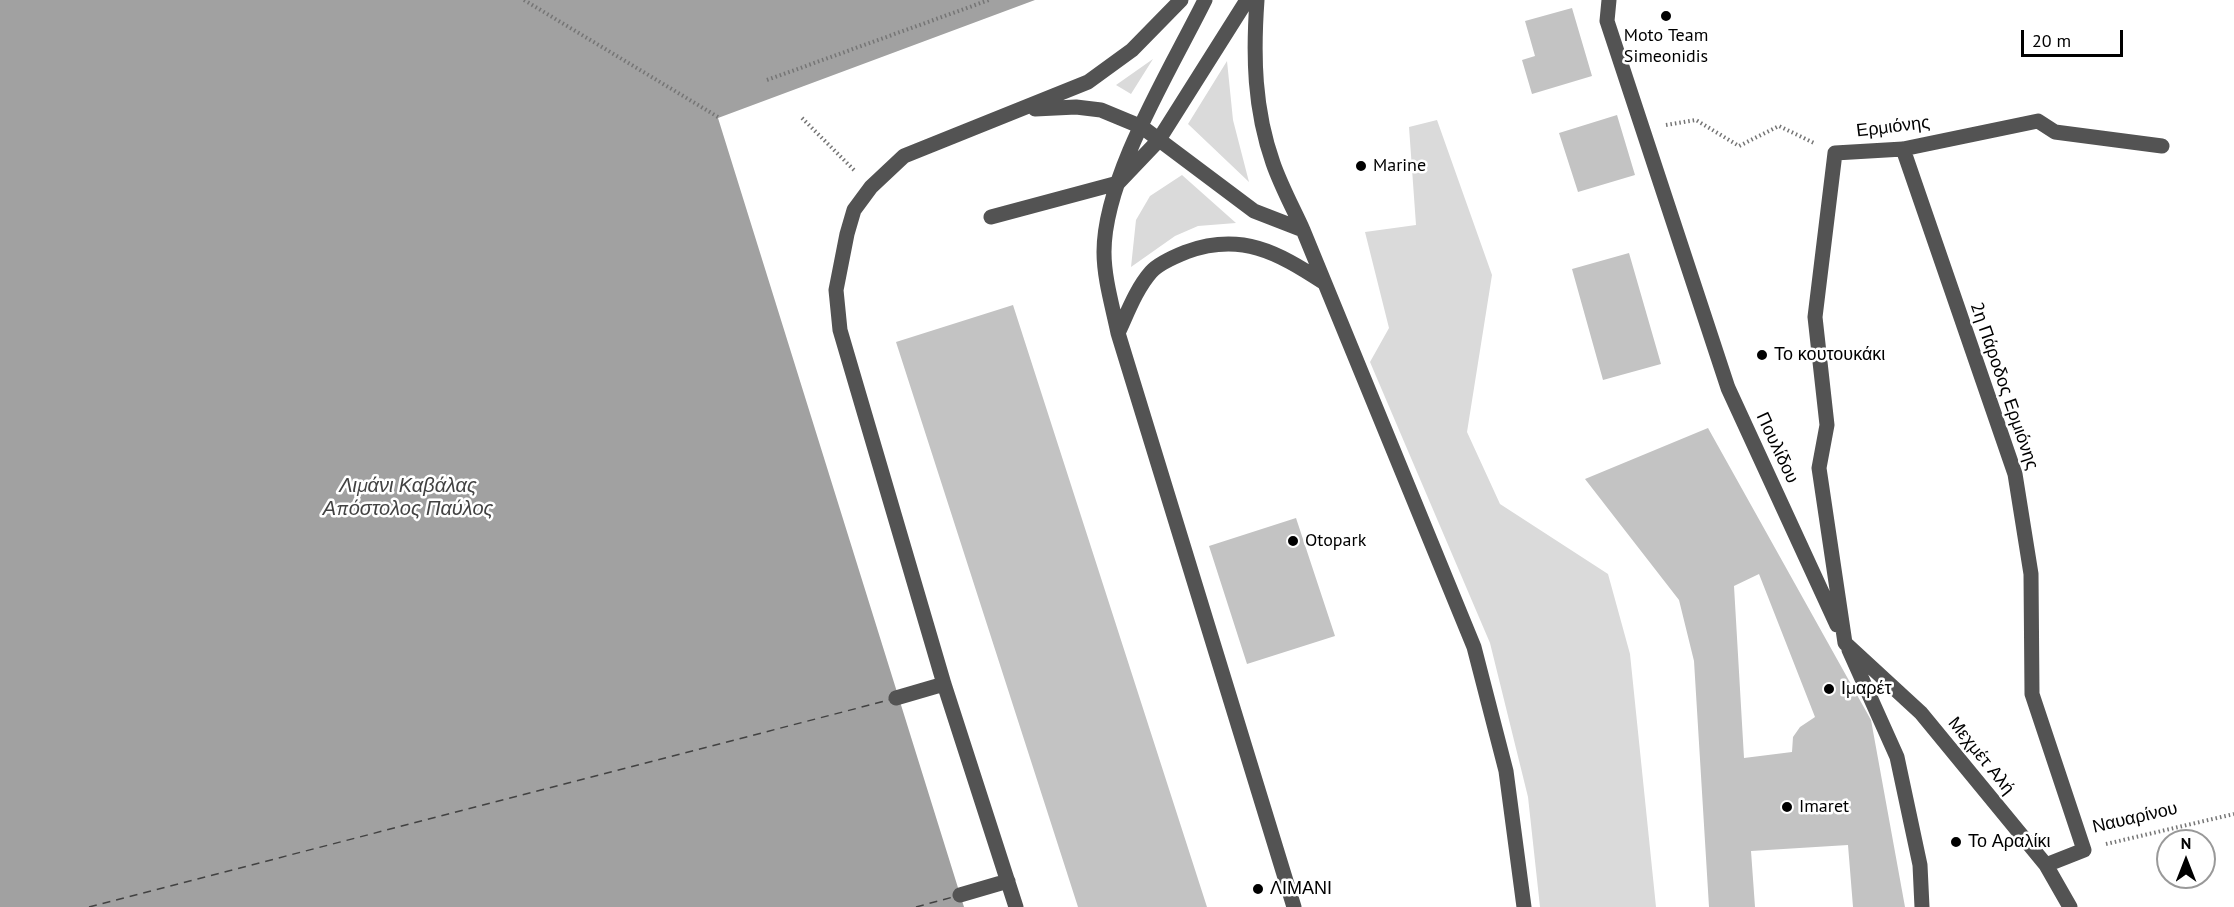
<!DOCTYPE html>
<html>
<head>
<meta charset="utf-8">
<style>
  body { margin:0 }
  #map { position:relative; width:2234px; height:907px; overflow:hidden; background:#fff; font-family:"PT Sans",sans-serif }
  canvas { display:block }
  .north { position:absolute; left:2156px; top:829px; width:60px; height:60px; box-sizing:border-box; background:#fff; border:2px solid #999; border-radius:50%; rotate:0deg; font-size:16px; font-weight:700; line-height:24px; text-align:center; color:#000 }
  .north::after { content:''; display:block; margin:auto; width:21px; height:27px; background:#000; clip-path:polygon(50% 0,100% 100%,50% 72%,0 100%) }
  .scale { position:absolute; left:2021px; top:30px; width:102px; height:27px; box-sizing:border-box; border:3px solid #000; border-top:0; padding-left:8px; font-size:18px; line-height:21px; white-space:nowrap; color:#000; -webkit-text-stroke:4px #fff; paint-order:stroke }
</style>
</head>
<body>
<div id="map">
<canvas width="2234" height="907"></canvas>
<div class="north">N</div>
<div class="scale">20 m</div>
</div>
<script>
const ctx = document.querySelector('canvas').getContext('2d');
ctx.lineJoin = 'round';
function fillPath(path, color) { ctx.fillStyle = color; ctx.fill(path, 'evenodd'); }
function strokePath(path, color, width, dash) { ctx.strokeStyle = color; ctx.lineWidth = width; ctx.lineCap = dash ? 'butt' : 'round'; ctx.setLineDash(dash || []); ctx.stroke(path); }
function label(font, color, halo, rows, align = 'center') {
  ctx.font = font + ' "PT Sans",sans-serif'; ctx.lineWidth = 5; ctx.setLineDash([]); ctx.textBaseline = 'middle'; ctx.strokeStyle = halo; ctx.fillStyle = color; for (const [text, x, y, turn = 0] of rows) {
    ctx.save(); ctx.translate(x, y); ctx.rotate((+turn || 0) * Math.PI / 180); ctx.textAlign = isNaN(turn) ? turn : align; if (halo) ctx.strokeText(text, 0, 0); ctx.fillText(text, 0, 0); ctx.restore();
  }
}
fillPath(new Path2D(`
  M1153,59L1131,94L1116,85Z
  M1227,61L1233,120L1249,182L1188,124Z
  M1437,120L1492,275L1467,432L1500,504L1608,574L1630,654L1656,907H1540L1528,797L1490,643L1370,362L1389,328L1365,232L1416,225L1409,127Z
  M1182,175L1236,223L1198,226L1175,236L1131,267L1136,220L1150,196Z`), '#dadada');
fillPath(new Path2D(`
  M0,0H1035L718,118L964,907H0Z`), '#a1a1a1');
strokePath(new Path2D(`
  M89,907L889,700
  M916,907L953,897`), '#424242', 1.5, [8, 6]);
fillPath(new Path2D(`
  M1572,8L1592,76L1532,94L1522,60L1535,56L1525,21Z
  M1617,115L1635,175L1578,192L1559,133Z
  M1629,253L1661,364L1603,380L1572,269Z
  M1013,305L1207,907H1078L896,342Z
  M1708,428L1871,720L1905,907H1853L1848,845L1751,851L1755,907H1709L1694,661L1679,600L1585,479ZM1759,574L1815,717L1800,727L1793,737L1792,752L1744,758L1734,586Z
  M1296,518L1335,636L1247,664L1209,546Z`), '#c3c3c3');
strokePath(new Path2D(`
  M524,0L718,117
  M767,80L989,0
  M802,118L854,170
  M1666,125L1696,120L1739,146L1779,126L1814,143
  M2106,844L2234,814`), '#757575', 4, [1.5, 3]);
strokePath(new Path2D(`
  M1205,0C1171,69 1104,177 1104,252C1104,279 1113,308 1118,333L1294,907
  M1257,0C1253,56 1254,109 1273,163C1281,186 1293,208 1303,230L1474,647L1506,771L1524,907
  M1609,0L1607,21L1728,388L1837,625
  M1035,109L1076,107L1101,110L1142,127L1254,211L1303,230
  M1903,149L2015,474L2031,574L2032,694L2084,850L2046,865
  M991,217L1118,183L1158,141L1247,0
  M1118,333C1127,314 1136,289 1151,272C1158,264 1176,256 1186,252C1241,232 1277,252 1323,282
  M1849,650L1897,757L1920,865L1922,907
  M896,698L944,684
  M960,895L1008,881
  M1016,907L944,684L840,330L836,290L847,234L854,210L871,187L904,156L1088,82L1132,50L1181,0
  M2070,907L2046,865L1921,713L1845,643L1819,468L1827,425L1815,317L1835,153L1903,149L2038,121L2055,132L2162,146`), '#535353', 15);
for (const [x, y, r, color] of [
  [1666,16,6,"#000"],
  [1361,166,6,"#000"],
  [1762,355,6,"#000"],
  [1293,541,6,"#000"],
  [1829,689,6,"#000"],
  [1787,807,6,"#000"],
  [1956,842,6,"#000"],
  [1258,889,6,"#000"]
]) { const dot = new Path2D(); dot.arc(x, y, r, 0, 2 * Math.PI); ctx.fillStyle = color; ctx.fill(dot); strokePath(dot, '#fff', 2); }
label('18px', '#000', '#fff', [
  ["Moto Team",1666,36,"center"],
  ["Simeonidis",1666,57,"center"],
  ["Marine",1373,166],
  ["Το κουτουκάκι",1774,355],
  ["Otopark",1305,541],
  ["Ιμαρέτ",1841,689],
  ["Imaret",1799,807],
  ["Το Αραλίκι",1968,842],
  ["ΛΙΜΑΝΙ",1270,889]
], 'left');
label('18px', '#000', '#fff', [
  ["Ερμιόνης",1893,127,-7],
  ["2η Πάροδος Ερμιόνης",2004,386,71],
  ["Πουλίδου",1777,448,65],
  ["Μεχμέτ Αλή",1981,756,51],
  ["Ναυαρίνου",2135,818,-13]
]);
label('italic 20px', '#424242', '#fff', [
  ["Λιμάνι Καβάλας",408,486],
  ["Απόστολος Παύλος",408,509]
]);
</script>
</body>
</html>
